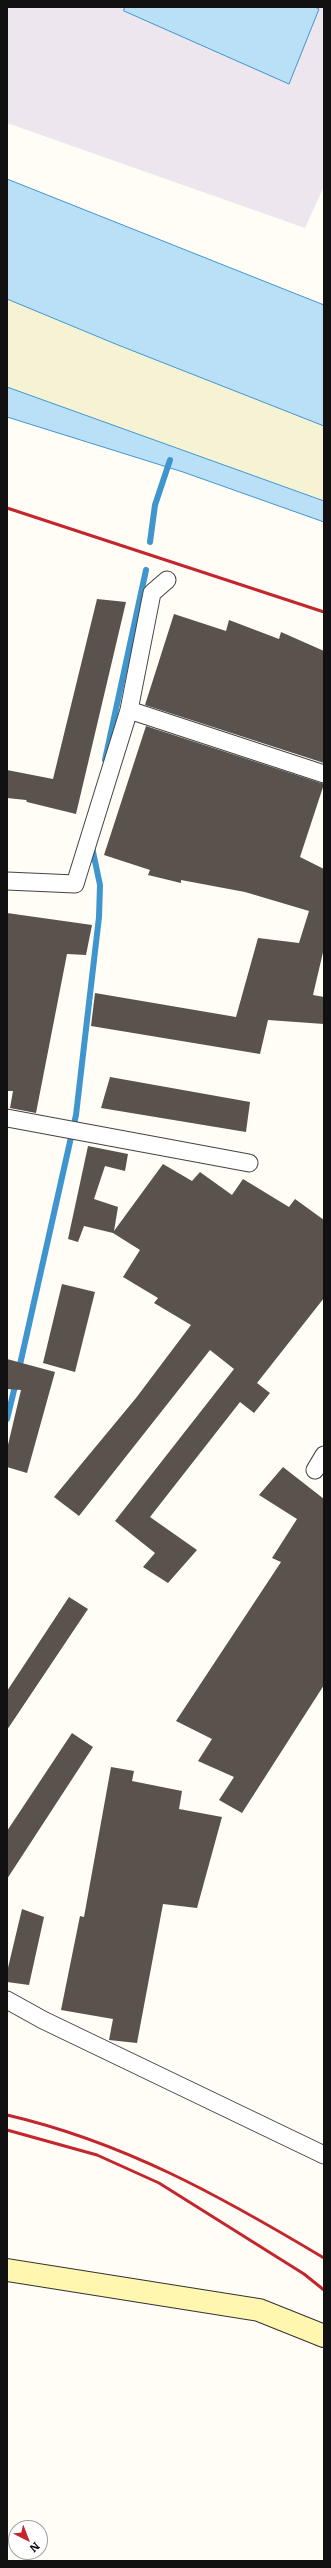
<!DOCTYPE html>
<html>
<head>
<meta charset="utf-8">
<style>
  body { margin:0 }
  #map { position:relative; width:331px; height:2568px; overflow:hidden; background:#fffdf5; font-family:Literata,serif }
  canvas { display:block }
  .frame { position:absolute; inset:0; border:8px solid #111; pointer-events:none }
  .north { position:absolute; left:8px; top:2520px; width:40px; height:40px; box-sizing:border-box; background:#fff; border:1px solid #a0a0a0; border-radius:50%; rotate:138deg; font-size:11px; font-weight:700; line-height:16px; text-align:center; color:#111 }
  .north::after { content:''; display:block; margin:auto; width:14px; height:18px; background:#c4262e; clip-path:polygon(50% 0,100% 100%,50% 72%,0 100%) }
</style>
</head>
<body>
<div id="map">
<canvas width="331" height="2568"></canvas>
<div class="frame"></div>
<div class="north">N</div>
</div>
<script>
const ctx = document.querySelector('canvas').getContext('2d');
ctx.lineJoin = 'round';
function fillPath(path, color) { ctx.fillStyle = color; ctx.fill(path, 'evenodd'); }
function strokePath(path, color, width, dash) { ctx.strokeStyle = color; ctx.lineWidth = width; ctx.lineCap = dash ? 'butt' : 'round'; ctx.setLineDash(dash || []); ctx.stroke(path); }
fillPath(new Path2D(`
  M7,7H324V186L305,228L7,123Z`), '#eee6ef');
fillPath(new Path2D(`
  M7,299L118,345L324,426V501L7,387Z`), '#f6f3d4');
const water = new Path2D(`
  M125,7H315L319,9L289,84L124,11Z
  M7,179L324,305V426L118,345L7,299Z
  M7,387L324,501V522L183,472L7,417Z`);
fillPath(water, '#b9e0f7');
strokePath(water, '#3f96cf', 1);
strokePath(new Path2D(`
  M150,542L155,505L170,460
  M105,760L146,570
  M19,1369L76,1115L99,917L100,885L92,847
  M7,1419L16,1382`), '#3f96cf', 6);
fillPath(new Path2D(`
  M97,599L126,602L76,814L27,802L26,800L7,798V770L53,779Z
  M174,614L226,631L229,620L279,639L281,632L324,651V763L145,705Z
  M146,726L324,784L300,857L324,869V948L313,995L324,997V1024L268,1020L260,1054L91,1026L95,993L236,1017L258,938L299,943L309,911L245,892L181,880V883L148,875L150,870L104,855Z
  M7,913L92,925L86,955L67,954L36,1113L10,1108L13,1091H7Z
  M110,1077L250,1102L246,1132L101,1108Z
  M88,1146L128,1154L125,1171L105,1166L94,1199L118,1207L114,1231L163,1164L192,1181L200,1172L232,1195L243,1179L289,1207L295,1199L324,1220V1298L257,1383L270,1393L254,1413L240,1402L150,1517L197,1550L168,1583L143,1567L155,1553L115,1521L234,1369L210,1350L79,1516L54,1497L136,1398L191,1325L154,1303L158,1298L123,1277L140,1250L113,1233L84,1226L78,1242L68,1239Z
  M62,1284L95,1292L75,1372L43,1363Z
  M7,1359L55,1372L27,1473L7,1467V1449L21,1390L7,1389Z
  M283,1467L324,1499V1685L242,1813L219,1800L234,1777L198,1761L212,1739L176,1721L281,1562L272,1558L297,1519L259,1495Z
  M69,1597L88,1609L7,1730V1691Z
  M72,1733L93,1747L7,1879V1831Z
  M111,1767L134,1771L132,1781L182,1791L179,1809L222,1817L197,1908L163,1904L137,2043L109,2040L113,2019L61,2010L80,1916L84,1917Z
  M22,1909L44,1917L29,1985L7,1982V1972Z`), '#5a524d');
const street = new Path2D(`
  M129,710L324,774
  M7,881L75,884L129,710L152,593L167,580
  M7,1118L249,1163
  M315,1470L324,1455
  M7,2000L43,2020L324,2155`);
const secondary = new Path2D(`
  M7,2270L259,2310L324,2336`);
strokePath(street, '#444', 19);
strokePath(secondary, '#333', 24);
strokePath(street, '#fff', 17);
strokePath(secondary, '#fff6b0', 22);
strokePath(new Path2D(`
  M7,508L324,612
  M7,2115C124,2142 222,2197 324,2258
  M7,2130L97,2155L159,2183L304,2274L324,2290`), '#c4262e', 3);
</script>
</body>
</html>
